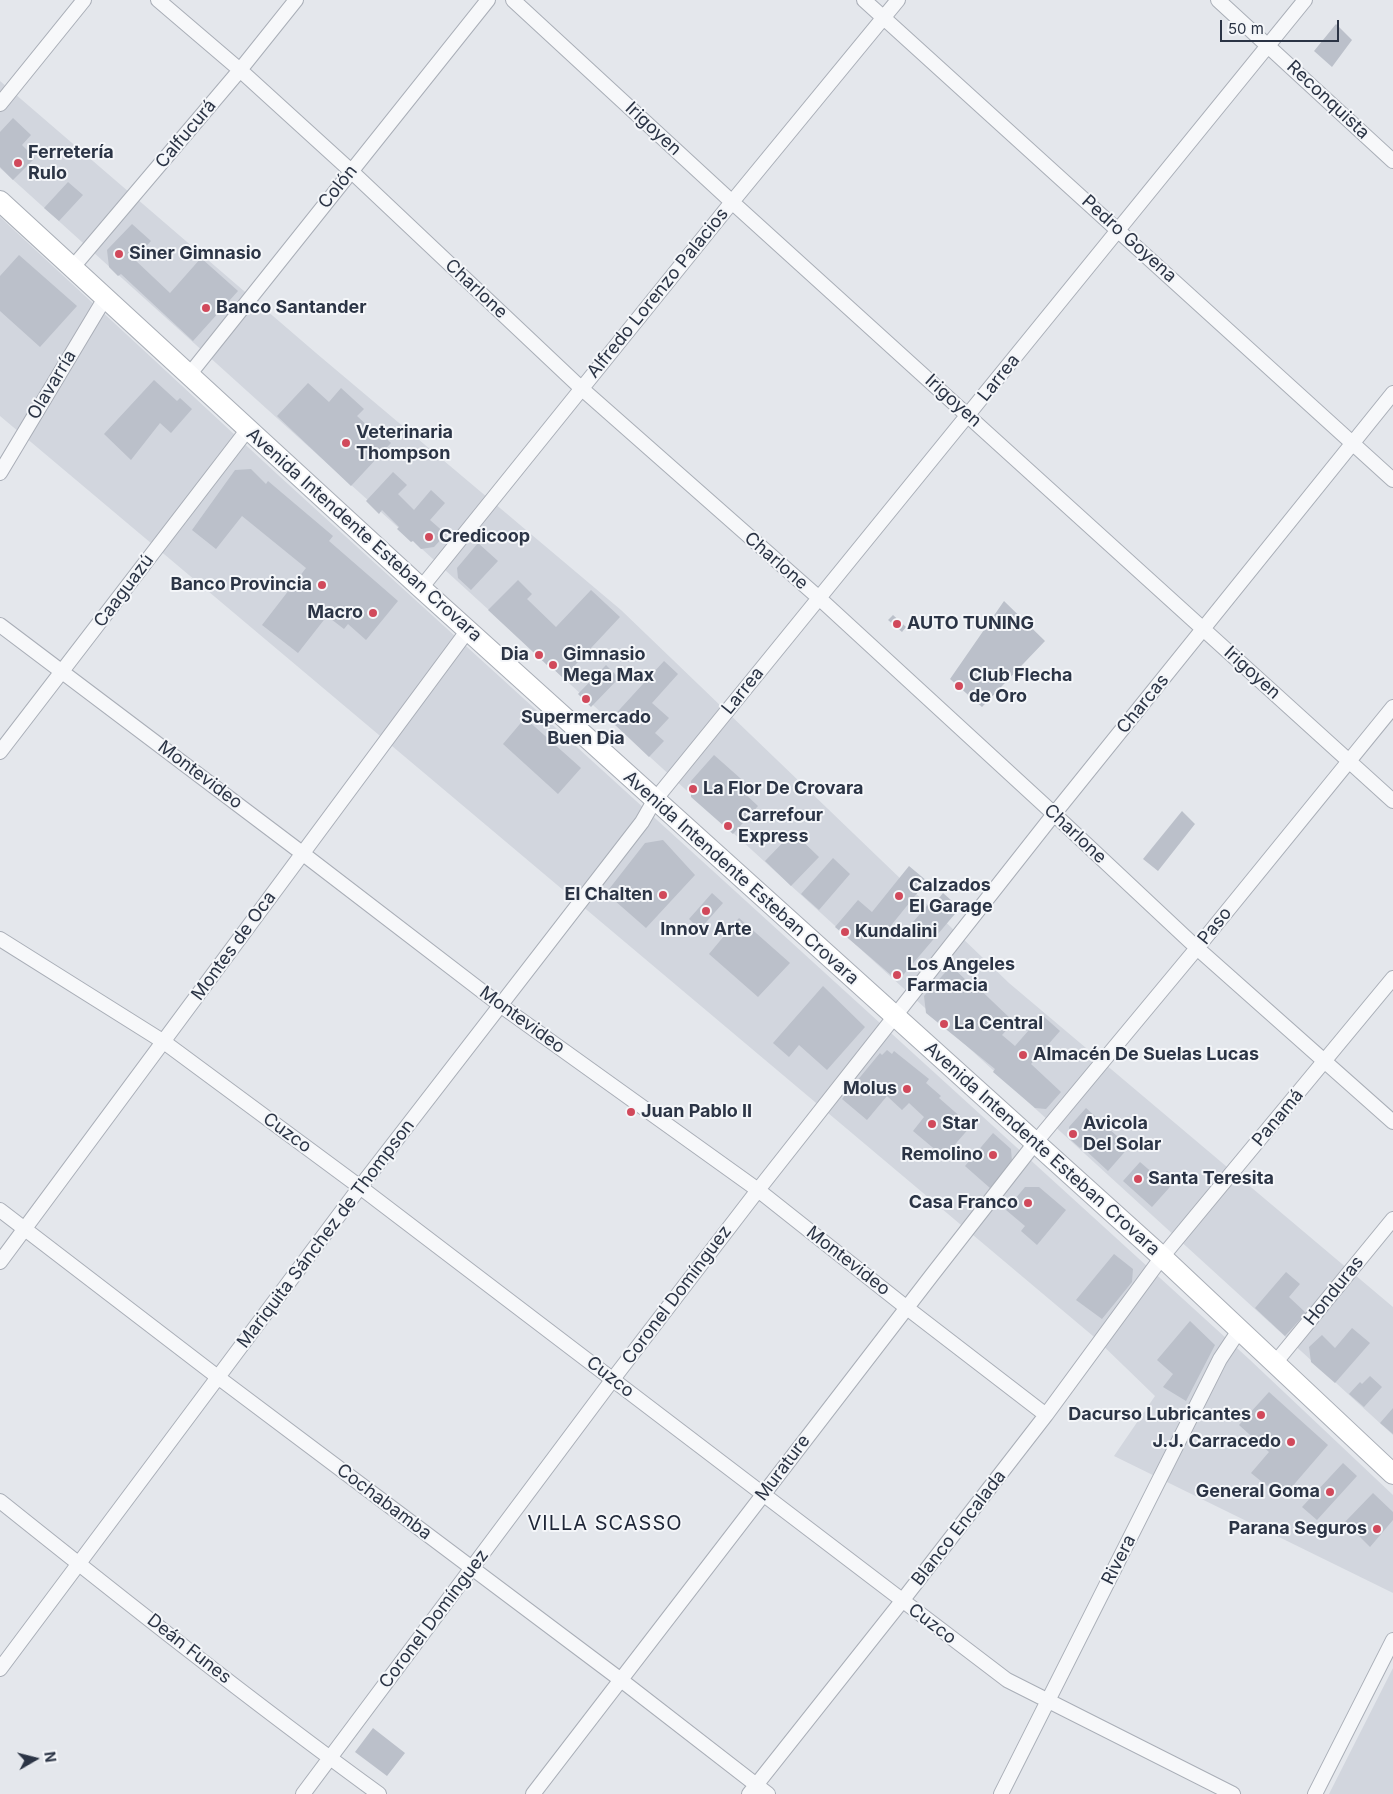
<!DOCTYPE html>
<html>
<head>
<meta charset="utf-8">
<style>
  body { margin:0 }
  #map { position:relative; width:1393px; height:1794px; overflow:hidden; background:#e4e7ec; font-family:Inter,sans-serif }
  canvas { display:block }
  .north { position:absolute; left:10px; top:1734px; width:50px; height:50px; -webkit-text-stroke:4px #f4f6f9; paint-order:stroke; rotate:82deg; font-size:14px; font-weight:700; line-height:20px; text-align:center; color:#2b3445 }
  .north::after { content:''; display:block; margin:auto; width:18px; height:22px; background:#2b3445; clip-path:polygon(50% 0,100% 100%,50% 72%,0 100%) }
  .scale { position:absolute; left:1220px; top:20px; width:119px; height:22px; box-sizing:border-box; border:2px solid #2b3445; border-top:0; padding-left:6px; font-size:15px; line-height:18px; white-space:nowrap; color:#2b3445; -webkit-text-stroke:4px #f4f6f9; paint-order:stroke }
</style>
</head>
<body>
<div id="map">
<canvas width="1393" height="1794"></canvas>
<div class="north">N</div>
<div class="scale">50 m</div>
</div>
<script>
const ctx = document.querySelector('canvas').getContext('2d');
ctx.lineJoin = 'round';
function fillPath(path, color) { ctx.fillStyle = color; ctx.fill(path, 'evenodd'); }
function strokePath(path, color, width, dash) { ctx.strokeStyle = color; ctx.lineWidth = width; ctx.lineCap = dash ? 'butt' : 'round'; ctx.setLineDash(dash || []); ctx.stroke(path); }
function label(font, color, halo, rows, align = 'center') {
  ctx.font = font + ' Inter,sans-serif'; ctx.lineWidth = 4; ctx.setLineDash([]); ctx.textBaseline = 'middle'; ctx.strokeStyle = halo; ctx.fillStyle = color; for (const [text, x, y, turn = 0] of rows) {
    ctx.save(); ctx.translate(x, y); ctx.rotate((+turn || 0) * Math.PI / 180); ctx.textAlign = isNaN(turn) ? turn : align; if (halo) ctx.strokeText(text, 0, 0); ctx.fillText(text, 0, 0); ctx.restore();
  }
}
fillPath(new Path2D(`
  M0,81L316,353L621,610L1009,983L1393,1307V1435L422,549L0,168Z
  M0,217L277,474L1249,1359L1393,1495V1593L1114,1456L1155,1396L1093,1336L0,416Z
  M1393,1668V1794H1329Z`), '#d2d6de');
fillPath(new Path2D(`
  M1336,24L1352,40L1332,67L1314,51Z
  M13,118L31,135L22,145L35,158L13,180L0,167V132Z
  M68,182L83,195L59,221L44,208Z
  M132,224L151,241L134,259L170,293L201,258L238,291L193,341L121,274L118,276L109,267L107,250Z
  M19,255L77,306L40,347L0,311V276Z
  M154,380L177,401L180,398L192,409L171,433L160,423L131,460L104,434Z
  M308,383L329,402L341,388L364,409L357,416L372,430L374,427L391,443L351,486L277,416Z
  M251,469L266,484L268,481L333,536L329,541L398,601L366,640L348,624L344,629L327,616L298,653L262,625L306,568L242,516L216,549L192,530L235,470Z
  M393,472L407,485L398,494L414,510L431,490L445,503L430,520L446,534L434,547L421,549L413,541L411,542L397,529L399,527L382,510L379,514L366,501Z
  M478,543L498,561L471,590L458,578L457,568Z
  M518,580L532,594L527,599L556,627L591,590L620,617L563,678L548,664L547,665L488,610Z
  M1004,601L1045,641L982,707L950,679Z
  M893,615L906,627L902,632L888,620Z
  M664,661L678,674L652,703L669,718L655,733L664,741L649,757L610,720Z
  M606,665L619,678L591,707L578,694Z
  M525,718L581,768L558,794L503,744Z
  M714,755L749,786L743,792L758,806L733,834L691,797V781Z
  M1182,811L1195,824L1158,871L1143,859Z
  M793,832L819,857L791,886L765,861Z
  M663,840L695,875L646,928L606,893L645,843Z
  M833,858L850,874L819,910L801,894Z
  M909,866L927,881L889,928L900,937L932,900L935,903L943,893L960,908L898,981L835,927L858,900L872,912Z
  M712,893L723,903L700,929L689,919Z
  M739,918L790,963L758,997L709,954Z
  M951,966L967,981L969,979L1014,1022L1002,1035L1015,1046L1042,1015L1060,1031L1031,1064L1061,1092L1046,1109L1035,1108L993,1072L995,1069L926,1013L924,996Z
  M823,986L865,1027L827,1070L799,1045L789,1057L773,1043Z
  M887,1050L892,1054L894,1051L929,1079L926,1083L941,1096L939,1098L971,1126L944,1157L913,1131L924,1117L909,1103L902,1110L887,1096L867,1120L842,1099L880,1053L882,1055Z
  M1086,1108L1129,1147L1108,1171L1082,1147L1080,1148L1071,1140L1069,1127Z
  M993,1133L1011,1149L1012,1162L990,1188L965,1166Z
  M1140,1162L1155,1175L1153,1177L1158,1182L1167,1171L1177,1179L1152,1207L1123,1181Z
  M1025,1187H1039L1066,1210L1037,1245L1021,1231L1025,1226L1006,1210Z
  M1114,1254L1133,1269L1132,1282L1102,1319L1076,1300Z
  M1286,1272L1300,1284L1289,1297L1306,1313L1285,1336L1255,1308Z
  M1190,1321L1215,1345L1186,1401L1163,1387L1173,1374L1157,1360Z
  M1352,1328L1370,1343L1335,1383L1311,1362L1309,1347L1322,1335L1335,1348Z
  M1370,1376L1382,1387L1364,1407L1349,1394L1360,1382L1362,1384Z
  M1269,1392L1328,1445L1284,1496L1270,1483L1267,1486L1251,1473L1269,1452L1239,1425Z
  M1393,1408V1434L1380,1423Z
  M1343,1463L1357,1476L1317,1520L1302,1507Z
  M1373,1493L1393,1512V1520L1370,1547L1345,1522Z
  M373,1728L405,1753L387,1776L355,1752Z`), '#bbc0ca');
const minor = new Path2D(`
  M158,0L240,70L351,171L581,388L819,598L1054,814L1197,948L1393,1122
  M513,0L732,202L1393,801
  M864,0L1393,480
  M1218,0L1393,161
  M0,104L84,0
  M73,267L240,70L296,0
  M189,375L488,0
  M0,473L105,298
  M421,588L732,202L898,0
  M0,625L302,853L500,1005L758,1190L907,1308L1046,1415
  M0,752L248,429
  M0,939L164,1042L360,1187L1007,1680L1233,1794
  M0,1210L219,1378L621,1680L768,1794
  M0,1262L468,630
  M1275,1363L1393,1219
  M0,1501C125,1601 250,1700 379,1794
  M0,1669L360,1187L642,822L654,801L1305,0
  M303,1794L613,1379L758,1190L1054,814L1393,393
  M533,1794L932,1275L1035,1143L1197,948L1393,707
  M749,1794L902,1601L1046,1415L1162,1257L1393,978
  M1001,1794L1220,1359L1240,1329
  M1315,1794L1393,1640`);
const secondary = new Path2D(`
  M0,201L421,588L1162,1257L1393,1474`);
strokePath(minor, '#a9aeb7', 16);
strokePath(secondary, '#a9aeb7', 22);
strokePath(minor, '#f7f8fa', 14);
strokePath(secondary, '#fff', 20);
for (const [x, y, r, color] of [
  [18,163,5,"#d1495b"],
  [119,254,5,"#d1495b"],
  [206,308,5,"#d1495b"],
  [346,443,5,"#d1495b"],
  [429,537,5,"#d1495b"],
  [322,585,5,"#d1495b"],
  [373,613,5,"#d1495b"],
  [897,624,5,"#d1495b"],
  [539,655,5,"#d1495b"],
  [553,665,5,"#d1495b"],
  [959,686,5,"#d1495b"],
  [586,699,5,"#d1495b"],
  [693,789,5,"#d1495b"],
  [728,826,5,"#d1495b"],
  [663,895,5,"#d1495b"],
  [899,896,5,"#d1495b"],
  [706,911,5,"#d1495b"],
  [845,932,5,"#d1495b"],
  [897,975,5,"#d1495b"],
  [944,1024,5,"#d1495b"],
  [1023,1055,5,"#d1495b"],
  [907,1089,5,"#d1495b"],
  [631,1112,5,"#d1495b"],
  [932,1124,5,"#d1495b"],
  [1073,1134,5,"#d1495b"],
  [993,1155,5,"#d1495b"],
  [1138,1179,5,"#d1495b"],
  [1028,1203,5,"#d1495b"],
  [1261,1415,5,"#d1495b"],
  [1291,1442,5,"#d1495b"],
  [1330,1492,5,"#d1495b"],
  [1377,1529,5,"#d1495b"]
]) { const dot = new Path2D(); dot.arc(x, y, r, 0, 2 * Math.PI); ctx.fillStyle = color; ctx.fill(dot); strokePath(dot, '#f4f6f9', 2); }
label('18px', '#2b3445', '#f4f6f9', [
  ["Reconquista",1328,100,43],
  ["Irigoyen",653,129,43],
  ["Calfucurá",186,134,-50],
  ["Colón",338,187,-51],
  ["Pedro Goyena",1129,239,42],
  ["Charlone",476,289,43],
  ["Alfredo Lorenzo Palacios",658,293,-51],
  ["Larrea",999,378,-51],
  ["Olavarría",52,385,-59],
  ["Irigoyen",953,401,42],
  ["Avenida Intendente Esteban Crovara",364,535,42],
  ["Charlone",776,561,41],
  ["Caaguazú",124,591,-53],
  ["Irigoyen",1252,673,42],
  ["Larrea",743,691,-51],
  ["Charcas",1143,704,-51],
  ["Montevideo",200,775,37],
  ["Charlone",1075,834,43],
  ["Avenida Intendente Esteban Crovara",741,878,42],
  ["Paso",1215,926,-51],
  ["Montes de Oca",234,946,-54],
  ["Montevideo",522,1020,36],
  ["Panamá",1278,1118,-50],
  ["Cuzco",287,1133,36],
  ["Avenida Intendente Esteban Crovara",1042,1149,42],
  ["Mariquita Sánchez de Thompson",326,1234,-53],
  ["Montevideo",848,1261,38],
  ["Honduras",1334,1291,-51],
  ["Coronel Domínguez",677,1295,-53],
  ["Cuzco",610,1377,38],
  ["Murature",783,1468,-53],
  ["Cochabamba",384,1502,37],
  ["Blanco Encalada",959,1528,-52],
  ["Rivera",1119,1560,-63],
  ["Coronel Domínguez",434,1619,-53],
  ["Cuzco",932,1624,37],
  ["Deán Funes",189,1649,38]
]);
label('bold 18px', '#2b3445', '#f4f6f9', [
  ["Ferretería",28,153],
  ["Rulo",28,174],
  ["Siner Gimnasio",129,254],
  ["Banco Santander",216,308],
  ["Veterinaria",356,433],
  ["Thompson",356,454],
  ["Credicoop",439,537],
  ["Banco Provincia",312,585,"right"],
  ["Macro",363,613,"right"],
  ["AUTO TUNING",907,624],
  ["Dia",529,655,"right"],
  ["Gimnasio",563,655],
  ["Mega Max",563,676],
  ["Club Flecha",969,676],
  ["de Oro",969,697],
  ["Supermercado",586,718,"center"],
  ["Buen Dia",586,739,"center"],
  ["La Flor De Crovara",703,789],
  ["Carrefour",738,816],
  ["Express",738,837],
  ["Calzados",909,886],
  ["El Garage",909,907],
  ["El Chalten",653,895,"right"],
  ["Innov Arte",706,930,"center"],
  ["Kundalini",855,932],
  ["Los Angeles",907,965],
  ["Farmacia",907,986],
  ["La Central",954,1024],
  ["Almacén De Suelas Lucas",1033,1055],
  ["Molus",897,1089,"right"],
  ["Juan Pablo II",641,1112],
  ["Star",942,1124],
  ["Avicola",1083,1124],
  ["Del Solar",1083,1145],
  ["Remolino",983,1155,"right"],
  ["Santa Teresita",1148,1179],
  ["Casa Franco",1018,1203,"right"],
  ["Dacurso Lubricantes",1251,1415,"right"],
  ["J.J. Carracedo",1281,1442,"right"],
  ["General Goma",1320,1492,"right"],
  ["Parana Seguros",1367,1529,"right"]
], 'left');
ctx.letterSpacing = '1px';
label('20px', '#1d2536', '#f4f6f9', [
  ["VILLA SCASSO",605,1524]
]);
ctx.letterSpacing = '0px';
</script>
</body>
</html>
